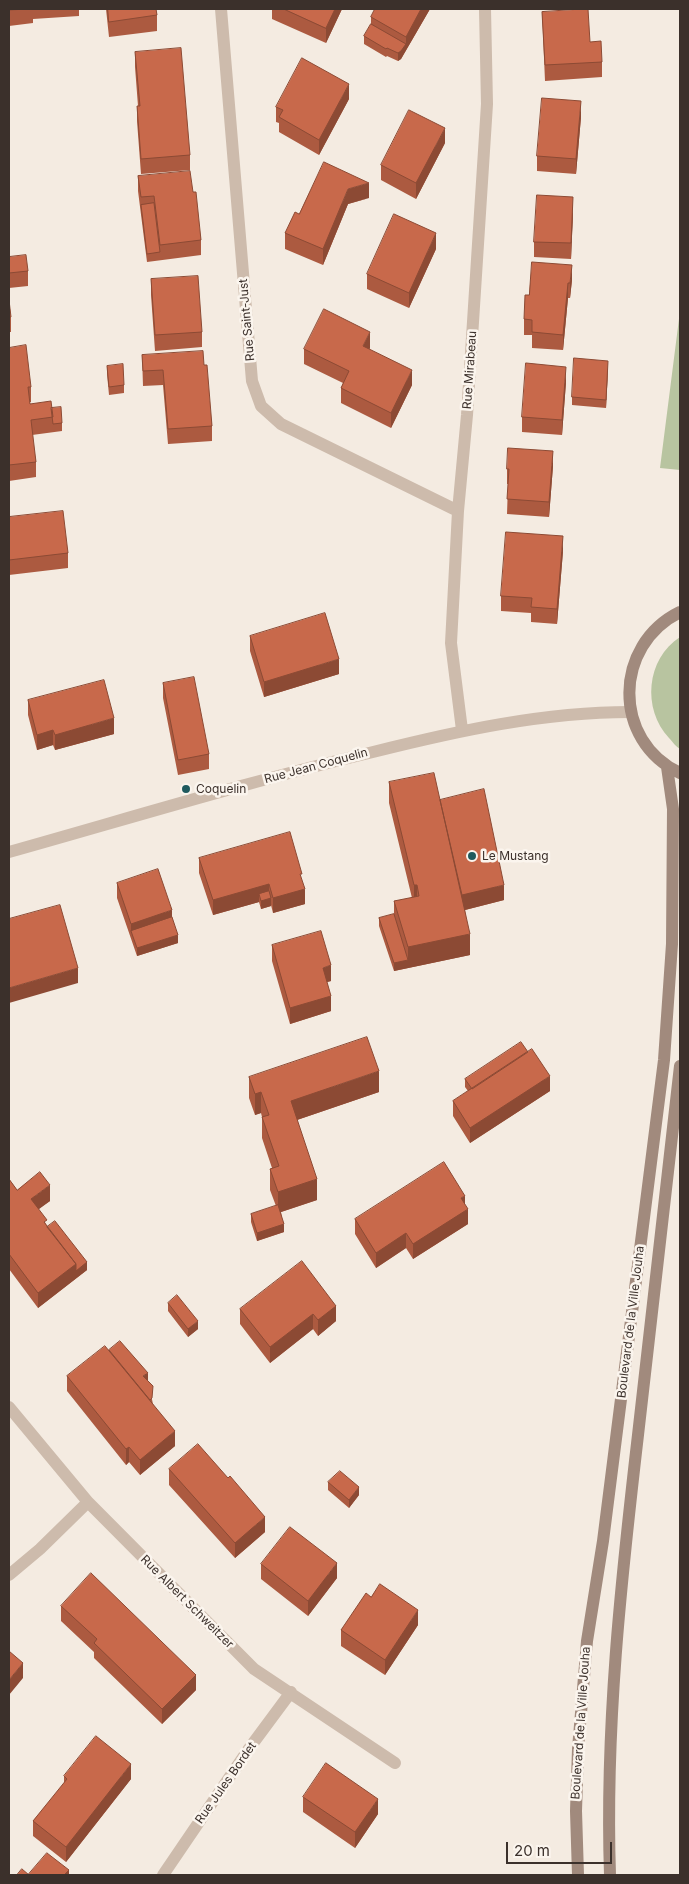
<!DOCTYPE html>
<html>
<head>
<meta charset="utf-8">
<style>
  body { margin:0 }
  #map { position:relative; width:689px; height:1884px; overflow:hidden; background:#f4ebe1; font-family:Inter,sans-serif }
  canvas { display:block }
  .frame { position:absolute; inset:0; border:10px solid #3b302b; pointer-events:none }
  .scale { position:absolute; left:506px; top:1842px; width:106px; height:22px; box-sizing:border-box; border:2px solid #3b302b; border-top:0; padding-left:6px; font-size:15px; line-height:18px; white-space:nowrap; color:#3b302b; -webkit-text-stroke:4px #fbf5ee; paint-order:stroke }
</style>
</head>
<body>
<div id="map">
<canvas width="689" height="1884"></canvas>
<div class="frame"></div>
<div class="scale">20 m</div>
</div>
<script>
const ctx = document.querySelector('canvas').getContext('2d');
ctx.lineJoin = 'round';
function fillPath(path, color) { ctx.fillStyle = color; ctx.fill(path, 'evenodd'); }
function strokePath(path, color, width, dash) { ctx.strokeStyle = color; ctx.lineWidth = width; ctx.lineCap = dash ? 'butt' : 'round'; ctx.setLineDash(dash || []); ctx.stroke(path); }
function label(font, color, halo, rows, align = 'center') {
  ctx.font = font + ' Inter,sans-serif'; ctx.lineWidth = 5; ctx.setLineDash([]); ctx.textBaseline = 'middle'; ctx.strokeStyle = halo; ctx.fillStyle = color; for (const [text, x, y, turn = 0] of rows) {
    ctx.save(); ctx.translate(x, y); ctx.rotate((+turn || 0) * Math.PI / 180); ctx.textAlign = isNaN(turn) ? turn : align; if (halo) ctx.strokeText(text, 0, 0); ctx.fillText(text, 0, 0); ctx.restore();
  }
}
fillPath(new Path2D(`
  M680,311V470L660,468Z
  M680,637V749C675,746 673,742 669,738C642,709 646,659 680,637Z`), '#b8c4a0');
strokePath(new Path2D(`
  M221,9L252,381L261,406L281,424L458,511
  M462,730L451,643L458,511L467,415L487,104L485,9
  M9,852C130,818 251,781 373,752C457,731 543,712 630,712
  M9,1407L88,1502L254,1669L395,1763
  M9,1575L40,1549L88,1502
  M163,1875L248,1750L291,1692`), '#cdbbac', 12);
strokePath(new Path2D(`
  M680,612C613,645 612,741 680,773
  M578,1875L576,1811L578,1749L587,1641L603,1541L664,1060L672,944L673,809L667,767
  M610,1875C605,1728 621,1581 638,1435C652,1312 666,1189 680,1066`), '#a18a7d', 12);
fillPath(new Path2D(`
  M9,9H79V16L33,19V23L9,26Z
  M106,9H156L157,15V31L109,37Z
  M272,9H342L326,43L272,19Z
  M375,9H430L401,59L398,61L387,56L386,57L364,44V36L371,24V17Z
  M542,12L590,42L602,62V77L545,81Z
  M135,52L190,155V170L141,174L137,121V106H138L135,67Z
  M349,99L319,155L279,132V123L276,122V107Z
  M581,117L576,174L537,171V156Z
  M445,143L416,199L381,180V165Z
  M138,176L193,192L201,240V255L147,262L138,191Z
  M369,198L348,204L323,265L285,249V233L299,214Z
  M573,213L571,259L534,257V242Z
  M436,249L409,308L367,289V274Z
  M9,257L28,271V286L9,288Z
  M151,279L202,332V347L155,351L151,295Z
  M572,280L570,298H568L563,350L532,348V335H524V319L529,295Z
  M9,300L11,317V332H9Z
  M9,348L31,387V402H30V404L51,408L62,423V431L32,435L36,462V477L9,481Z
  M370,348L369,349L412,385L391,428L341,403V388L343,383L304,364V349Z
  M142,355L204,365L212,426V441L168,444L163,385L143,386Z
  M107,366L124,385V393L109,395L107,374Z
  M608,369L606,408L572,405V397Z
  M566,382L562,435L522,432V417Z
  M553,466L549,517L507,514L508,484H507V469Z
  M9,517L68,553V568L9,575Z
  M563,551L557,624L531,622V613L501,611V596Z
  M250,636L339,674L264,697L250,651Z
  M163,683L209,754V769L178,775L163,698Z
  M28,700L114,734L55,750L53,745L37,750L28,715Z
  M389,782L440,800L504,900L465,910L470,955L394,971L379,926V918L394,914V901L412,898L389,803Z
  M199,858L302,881L305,904L273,913L271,905V906L261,909L259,902L213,915L199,873Z
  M117,883L172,917L178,943L137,956L117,898Z
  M272,945L331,981L327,982L331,1011L290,1024L272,961Z
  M528,1052L550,1091L470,1143L453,1116V1101L468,1091L465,1087V1079Z
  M249,1077L379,1092L297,1120L317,1200L281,1212L284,1232L257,1241L251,1222V1214L276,1206L270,1190V1169L272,1168L262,1138V1117L261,1113L255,1115L249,1098Z
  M9,1179L17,1190L50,1201L38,1209L47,1226L87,1270L38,1308L9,1269Z
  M465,1205L468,1224L413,1259L406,1248L376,1268L355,1234V1219Z
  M168,1303L198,1329L188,1337L168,1311Z
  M336,1306V1321L318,1336L313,1329L270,1363L240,1324V1309Z
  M109,1350L148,1381L153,1404L175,1446L140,1475L129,1462L126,1465L67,1391V1376Z
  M169,1469L265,1532L235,1558L169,1485Z
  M328,1482L359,1495L349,1508L328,1490Z
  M261,1564L337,1578L308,1616L261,1579Z
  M371,1597L418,1625L385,1675L341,1646V1630Z
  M61,1606L196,1690L162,1724L94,1658V1652L61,1621Z
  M64,1776L131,1779L66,1862L33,1836V1821L64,1784Z
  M303,1797L378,1814L355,1848L303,1812Z`), '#ac5a40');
fillPath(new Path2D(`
  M335,9H342L326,43V28Z
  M421,9H430L401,59L398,61V53L406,44V37Z
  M349,84V99L319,155V140Z
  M581,101V117L576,174V159Z
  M445,128V143L416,199V183Z
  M369,183V198L348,204L323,265V249L348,189Z
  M573,197V213L571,259V243Z
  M436,233V249L409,308V293Z
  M572,265V280L570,298V283Z
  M568,283V298L563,350V335Z
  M370,332V348L363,361V346Z
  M608,361V369L606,408V400Z
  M566,367V382L562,435V420Z
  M412,370V385L391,428V413Z
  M553,451V466L549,517V502Z
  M563,536V551L557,624V609Z
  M339,659V674L264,697V682Z
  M114,718V734L55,750V735Z
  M53,730V745L37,750V735Z
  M269,884V899L259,894V902L213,915V900Z
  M414,885H417V906H414Z
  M504,885V900L461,911V895Z
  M305,889V904L273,913V898Z
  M271,898V906L261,909V901Z
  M172,910V925L131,931V924Z
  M470,934V955L394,971V963L408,960V947Z
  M178,935V943L137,956V948Z
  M331,965V981L323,983V968Z
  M78,968V983L9,1003V988Z
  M331,996V1011L290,1024V1008Z
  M379,1071V1092L291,1122V1101Z
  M550,1076V1091L470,1143V1128Z
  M261,1092V1113L255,1115V1094Z
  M317,1179V1200L278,1213V1192Z
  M50,1185V1201L31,1215V1199Z
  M465,1196V1211L468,1209V1224L413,1259V1244L461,1198Z
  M284,1224V1232L257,1241V1233Z
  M406,1233V1248L376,1268V1253Z
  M87,1262V1270L38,1308V1293L76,1264Z
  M336,1306V1321L318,1336V1320Z
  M313,1314V1329L270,1363V1347Z
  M198,1321V1329L188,1337V1329Z
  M148,1373V1381L143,1384V1376Z
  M175,1431V1446L140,1475V1460Z
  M129,1447V1462L126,1465V1449Z
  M359,1487V1495L349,1508V1500Z
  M265,1517V1532L235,1558V1543Z
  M337,1563V1578L308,1616V1601Z
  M418,1610V1625L385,1675V1660Z
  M23,1663V1678L9,1695V1680Z
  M196,1675V1690L162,1724V1709Z
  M131,1764V1779L66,1862V1847Z
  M378,1799V1814L355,1848V1832Z
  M69,1870V1875H64Z`), '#8c4a34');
const building = new Path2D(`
  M9,9H27L9,10Z
  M108,9H156L157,15L109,22Z
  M284,9H335L326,28Z
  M375,9H421L406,37L371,17Z
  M588,9L590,42L601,41L602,62L545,65L542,12Z
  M371,24L406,44L401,51L398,53L387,48L386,49L364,36Z
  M181,48L190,155L141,159L137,106H140L135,52Z
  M302,58L349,84L319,140L279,117L283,110L276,107Z
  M542,98L581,101L576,159L537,156Z
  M409,110L445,128L416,183L381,165Z
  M324,162L369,183L348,189L323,249L285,233L295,212L299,214Z
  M190,171L193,192H196L201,240L160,245L154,196L141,197L138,176Z
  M537,195L573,197L571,243L534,242Z
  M154,203L160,252L147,254L141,205Z
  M394,214L436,233L409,293L367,274Z
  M26,255L28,271L9,273V257Z
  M532,262L572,265L570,283H568L563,335L532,332V320L524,319L525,295H529Z
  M198,276L202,332L155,335L151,279Z
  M9,300L11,317H9Z
  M324,309L370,332L363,346L412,370L391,413L341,388L349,371L304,349Z
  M26,345L31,387H28L30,404L51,401L53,417L31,420L36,462L9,465V348Z
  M203,351L204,365H207L212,426L168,429L163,370L143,371L142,355Z
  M574,358L608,361L606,400L572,397Z
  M526,363L566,367L562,420L522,417Z
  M123,364L124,385L109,387L107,366Z
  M61,407L62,423L53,424L51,408Z
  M508,448L553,451L549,502L507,499L509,469H507Z
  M63,511L68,553L9,560V517Z
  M506,532L563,536L557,609L531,607L532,598L501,596Z
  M325,613L339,659L264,682L250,636Z
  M194,677L209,754L178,760L163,683Z
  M104,680L114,718L55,735L53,730L37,735L28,700Z
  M434,773L470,934L408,947L394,901L419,896L417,885H414L389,782Z
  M484,789L504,885L462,895L440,800Z
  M290,832L302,874H300L305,889L273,898L269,884L213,900L199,858Z
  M158,869L172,910L131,924L117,883Z
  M269,891L271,898L261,901L259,894Z
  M60,905L78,968L9,988V919Z
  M394,914L408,960L394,963L379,918Z
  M172,917L178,935L137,948L131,931Z
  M321,931L331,965L323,968L331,996L290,1008L272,945Z
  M367,1037L379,1071L291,1101L317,1179L278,1192L270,1169L279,1166L262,1117L269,1115L261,1092L255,1094L249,1077Z
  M521,1042L528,1052L472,1089L465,1079Z
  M532,1049L550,1076L470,1128L453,1101Z
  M444,1162L465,1196L461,1198L468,1209L413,1244L406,1233L376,1253L355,1219Z
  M40,1172L50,1185L31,1199L47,1220L44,1222L76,1264L38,1293L9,1254V1179L17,1190Z
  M278,1205L284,1224L257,1233L251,1214Z
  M55,1221L87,1262L76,1271V1264L47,1227Z
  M302,1261L336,1306L318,1320L313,1314L270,1347L240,1309Z
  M177,1295L198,1321L188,1329L168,1303Z
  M120,1341L148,1373L143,1376L153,1386L152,1398L150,1400L109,1350Z
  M105,1346L175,1431L140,1460L129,1447L126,1449L67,1376Z
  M198,1444L228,1478L230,1476L265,1517L235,1543L169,1469Z
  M340,1471L359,1487L349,1500L328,1482Z
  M290,1527L337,1563L308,1601L261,1564Z
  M91,1573L196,1675L162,1709L94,1643L97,1639L61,1606Z
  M380,1584L418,1610L385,1660L341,1630L366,1593L371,1597Z
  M9,1651L23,1663L9,1680Z
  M96,1736L131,1764L66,1847L33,1821L67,1779L64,1776Z
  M326,1763L378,1799L355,1832L303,1797Z
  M47,1853L69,1870L64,1875H28Z
  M22,1869L29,1875H17Z`);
fillPath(building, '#c8694b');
strokePath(building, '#8c4a34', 1);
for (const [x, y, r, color] of [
  [186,789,5,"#1f5a5e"],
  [472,856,5,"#1f5a5e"]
]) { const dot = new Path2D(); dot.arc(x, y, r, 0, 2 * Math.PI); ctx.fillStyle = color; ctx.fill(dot); strokePath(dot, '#fbf5ee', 2); }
label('12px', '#3b302b', '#fbf5ee', [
  ["Rue Saint-Just",247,320,-95],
  ["Rue Mirabeau",470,370,-86],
  ["Rue Jean Coquelin",316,766,-15],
  ["Boulevard de la Ville Jouha",631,1322,-83],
  ["Rue Albert Schweitzer",187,1602,45],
  ["Boulevard de la Ville Jouha",581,1723,-86],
  ["Rue Jules Bordet",226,1783,-55]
]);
label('12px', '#3b302b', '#fbf5ee', [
  ["Coquelin",196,789],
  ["Le Mustang",482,856]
], 'left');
</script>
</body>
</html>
